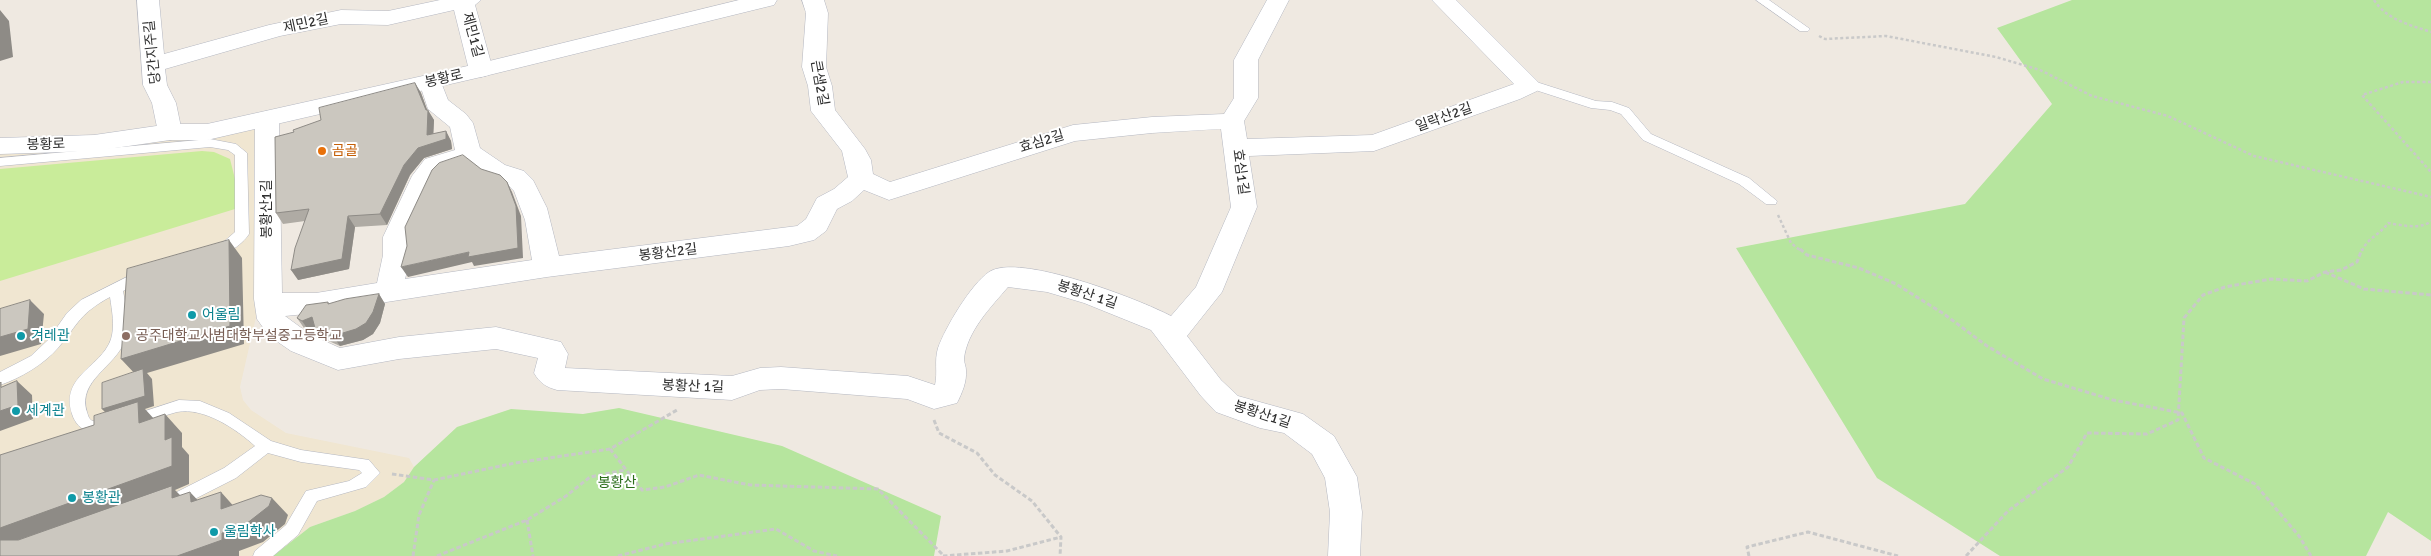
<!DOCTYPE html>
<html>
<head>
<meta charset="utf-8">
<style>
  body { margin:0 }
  canvas { display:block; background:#efe9e1 }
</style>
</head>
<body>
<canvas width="2431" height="556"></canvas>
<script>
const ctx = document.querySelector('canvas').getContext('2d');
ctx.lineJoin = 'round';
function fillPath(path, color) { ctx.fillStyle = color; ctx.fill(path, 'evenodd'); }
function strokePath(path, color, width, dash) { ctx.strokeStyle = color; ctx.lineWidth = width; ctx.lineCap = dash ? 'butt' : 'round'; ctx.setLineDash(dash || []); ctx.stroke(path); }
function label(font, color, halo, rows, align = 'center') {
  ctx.font = font + ' Signika,"Noto Sans KR",sans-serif'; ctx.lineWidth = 4; ctx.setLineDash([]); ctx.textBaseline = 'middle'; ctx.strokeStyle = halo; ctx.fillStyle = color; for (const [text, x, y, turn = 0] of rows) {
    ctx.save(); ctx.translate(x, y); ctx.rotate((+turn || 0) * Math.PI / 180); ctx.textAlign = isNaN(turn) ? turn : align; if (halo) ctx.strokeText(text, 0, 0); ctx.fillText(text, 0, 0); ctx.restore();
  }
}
fillPath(new Path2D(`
  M257,129L259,304L240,387L243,400L251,410L286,433L409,458L414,467L404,482L384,497L355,511L310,527L273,556H0V146Z`), '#f0e6d1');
fillPath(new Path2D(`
  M2072,0H2431V541L2388,512L2366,556H2000L1877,478L1736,248L1965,204L2052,104L1997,28Z
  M619,408L782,446L941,516L934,556H273L310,527L355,511L384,497L404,482L414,467L457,427L511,409L583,414Z`), '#b6e59e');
fillPath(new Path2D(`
  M202,151L214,152L230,159L235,179V209L0,281V169Z`), '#c9ec9a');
const service = new Path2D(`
  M1756,0H1769L1810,29L1808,31H1800Z
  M1527,79L1596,101L1612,102L1629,108L1651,134L1749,178L1777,201L1776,204H1766L1739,184L1643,140L1621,114L1610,110L1591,108L1523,86L1521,83L1523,80Z
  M210,139L236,144L247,153L249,234C242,245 224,258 210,254L208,251L210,248L220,245L235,232V155L228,150L210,147L0,166V158Z
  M143,269L150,274L148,277L123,291C126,307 130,325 125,340C116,367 77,380 87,412C88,415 89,420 93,421C99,423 106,421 112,423L115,427L112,431C105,434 97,434 90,432C80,429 75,423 72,414C60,375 101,368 111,339C115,326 112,311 110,297C79,314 79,323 58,348C44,364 21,378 0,385V372L31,356L48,340L67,313L81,300Z
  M179,400L200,401L229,413L271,441L301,450L369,460L380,473L366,487L317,501L298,535L273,556H253L255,551L286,525L306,491L349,481L362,473L359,470L301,462L268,453L236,478L181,506L175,508L169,506L167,501L169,496L224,468L255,446C236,429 204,407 177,412C162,416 147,422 132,427L127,425L124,421L127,417Z`);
const minor = new Path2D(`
  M137,0H159L164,54L269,25L341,10L388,11L440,0H481L475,5L493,70L489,75L481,77L473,75L469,70L454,10L388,25L341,24L280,36L165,69L167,85L176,103L182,132L179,138L170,140L161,138L158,132L152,103L143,85Z
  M802,0H824L828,13L826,67L832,86L835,110L865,149L871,160L873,174L890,182L1073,125L1152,117L1224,114L1234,98V60L1267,0H1289L1258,60V98L1244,121L1247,139L1372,135L1514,84L1432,0H1456L1537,81L1541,86L1537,91L1520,99L1374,151L1249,156L1257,207L1222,292L1187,336L1221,380L1238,396L1303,414L1334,436L1357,477L1362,512L1360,556H1328L1330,512L1325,478L1312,454L1284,433L1260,428L1216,412L1201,396L1151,330L1084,303L1047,292L1008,287C991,307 967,331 964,359C964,363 966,366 966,370C967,382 962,393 957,403L934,409L907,399L781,389L760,390L732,400L557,390C546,387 540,383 534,373L538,358L496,349L399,359L338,370L291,351L269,336L257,319L254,299L255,119L258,114L267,111L276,114L279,119L282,293H316L377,283L383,255V237L412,176L425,159L455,150L450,127L428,109L419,82L423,77L431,75L439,77L448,100L466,114L473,123L480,148L505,165L524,171L533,180L547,208L559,256L797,226L806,219L817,198L834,189L848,177L842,151L811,111L808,86L802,67L806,13ZM1221,129L1231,207L1196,287L1171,316C1141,300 1018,252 989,272C971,284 945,328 938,348C934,361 938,372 935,385L908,376L781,367L760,368L732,376L565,368L568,354L561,342L496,327L399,337L340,348L311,335L285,316L316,313L547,277L789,246L814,240L826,231L837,209L852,201L864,190L889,200L1075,141L1152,133ZM469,163L487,177L506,183L514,191L525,220L532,260L405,279L411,255L409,237L436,179L443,171Z`);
const secondary = new Path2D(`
  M739,0H777L774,5L481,77L207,140H170L94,151L0,154V138L94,135L170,124H207L481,63Z`);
strokePath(service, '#b4b7c1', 1);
strokePath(minor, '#b4b7c1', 1);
strokePath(secondary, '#b4b7c1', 1);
strokePath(new Path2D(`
  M2374,0C2387,20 2410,25 2431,32
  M1819,36L1825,39L1886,36L1996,57L2040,70L2092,96L2168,116L2254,156L2431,197
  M2431,82H2403L2362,95L2431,172
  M1778,215L1791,243L1801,251
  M2362,251C2367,238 2380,235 2388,223C2400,225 2421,230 2431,221`), '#c9c9c9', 2.5, [3, 2.5]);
strokePath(new Path2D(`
  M1800,249L1807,255L1859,268L1896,284L1944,314L1987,346L2043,379L2113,400L2182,413L2204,458L2255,484L2299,536L2311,556
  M2325,272L2364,289L2431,295
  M934,420L939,433L977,453L995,475L1032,501L1061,537L1060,556
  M610,449L642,490L665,487L699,475L750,485L878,489L944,556
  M392,474L434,480L515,463L610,449L677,410
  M527,520L533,556
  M413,556L419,515L434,480
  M437,556L527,520L566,496L590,477L625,470
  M618,556L665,544L776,529L814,551L837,556
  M943,556L1007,551L1061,537
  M1749,556L1747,547L1808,532L1898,556
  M1966,556L2008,511L2068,467L2087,433L2147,434L2178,420L2184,318L2203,295L2225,287L2271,279L2307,281L2325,272L2341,270L2357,262L2362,249`), '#c9c9c9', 3, [4.5, 2.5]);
fillPath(service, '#fff');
fillPath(minor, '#fff');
fillPath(secondary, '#fff');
fillPath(new Path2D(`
  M415,83L421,93L427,110L434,120L433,134L446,131L451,141L452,149L424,158L410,175L387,225L355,227L349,269L298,280L305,221L283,224L276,213L294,132Z
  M379,294L385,304L380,323L373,334L363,340L340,346L322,338L316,329L309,331L304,328L297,318L328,302L329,304Z`), '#afaba4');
fillPath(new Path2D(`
  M0,10L9,21L13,57L0,61Z
  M415,83L421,93L428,112V110L434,120L433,143L446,131L451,141L452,149L424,158L410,175L387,225L380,214L404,165L427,135L426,110Z
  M507,182L512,192L521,216L523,258L474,266L472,262L408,277L401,267L469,252Z
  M348,216L355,227L349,269L298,280L291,270Z
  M229,240L242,258L244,344L147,373L152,379L154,406L145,409L155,420L156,441L112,419L102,409L137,376L121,359Z
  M379,294L385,304L380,323L373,334L363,340L340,346L333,336Z
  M30,300L44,314L41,344L0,356V337Z
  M312,317L316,329L309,331L302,321Z
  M17,381L32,395L33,419L0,431V411Z
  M165,414L182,433V447L189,455V484L175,490L189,504L0,550V528L165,440Z
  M190,492L207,510L191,502Z
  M221,492L237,510L221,509Z
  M272,498L288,515L285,524L263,542L239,551V556H177L222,533Z`), '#8e8b86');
const building = new Path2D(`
  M415,83L426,110H428L427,135L446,131V139L418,148L404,165L380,214L348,216L342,259L291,270L295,248L309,209L276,213L275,137L294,132L293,130L321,120L319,108Z
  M463,155L481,169L500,175L507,182L516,206L518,248L468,257L469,252L401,267L407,246L405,227L432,170L439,163Z
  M229,240L230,326L121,359L127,269Z
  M379,294L373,312L366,323L356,329L333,336L315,328L312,317L302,321L297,318L306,305L328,302V304L345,299Z
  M30,300L28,329L0,337V309Z
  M143,369L145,396L102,409V383Z
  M17,381L18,405L0,411V383L1,382V387Z
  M138,402L139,423L165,414V440L172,437V466L0,528V455L94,425V416Z
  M172,486V498L190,492L191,502L221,492V509L261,495L272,498L269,506L246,524L222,533V540L177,556H0V540H18Z`);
fillPath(building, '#cbc7bf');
strokePath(building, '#8e8b86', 1);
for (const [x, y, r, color] of [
  [322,151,5,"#e8710a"],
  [192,315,5,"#0f9aa8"],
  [21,336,5,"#0f9aa8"],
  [126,336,5,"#8d6e63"],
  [16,411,5,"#0f9aa8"],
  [72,498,5,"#0f9aa8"],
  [214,532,5,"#0f9aa8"]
]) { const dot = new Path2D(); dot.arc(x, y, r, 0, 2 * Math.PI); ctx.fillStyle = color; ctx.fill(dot); strokePath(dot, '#fff', 2); }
label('14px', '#2e2e2e', '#fff', [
  ["제민2길",306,24,-12],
  ["제민1길",472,35,75],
  ["당간지주길",153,52,-96],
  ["봉황로",444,79,-13],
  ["큰샘2길",819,83,80],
  ["일락산2길",1444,118,-20],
  ["효심2길",1042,142,-17],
  ["봉황로",46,145,-2],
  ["효심1길",1240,172,82],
  ["봉황산1길",267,209,-90],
  ["봉황산2길",668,253,-7],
  ["봉황산 1길",1087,295,18],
  ["봉황산 1길",693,387,2],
  ["봉황산1길",1262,415,18]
]);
label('14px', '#c56008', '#fff', [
  ["곰골",332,151]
], 'left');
label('14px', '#0d838f', '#fff', [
  ["어울림",202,315],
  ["겨레관",31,336],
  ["세계관",26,411],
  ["봉황관",82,498],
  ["울림학사",224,532]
], 'left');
label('14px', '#785e54', '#fff', [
  ["공주대학교사범대학부설중고등학교",136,336]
], 'left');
label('14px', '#2c6e1b', '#fff', [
  ["봉황산",617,483]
]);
</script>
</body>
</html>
